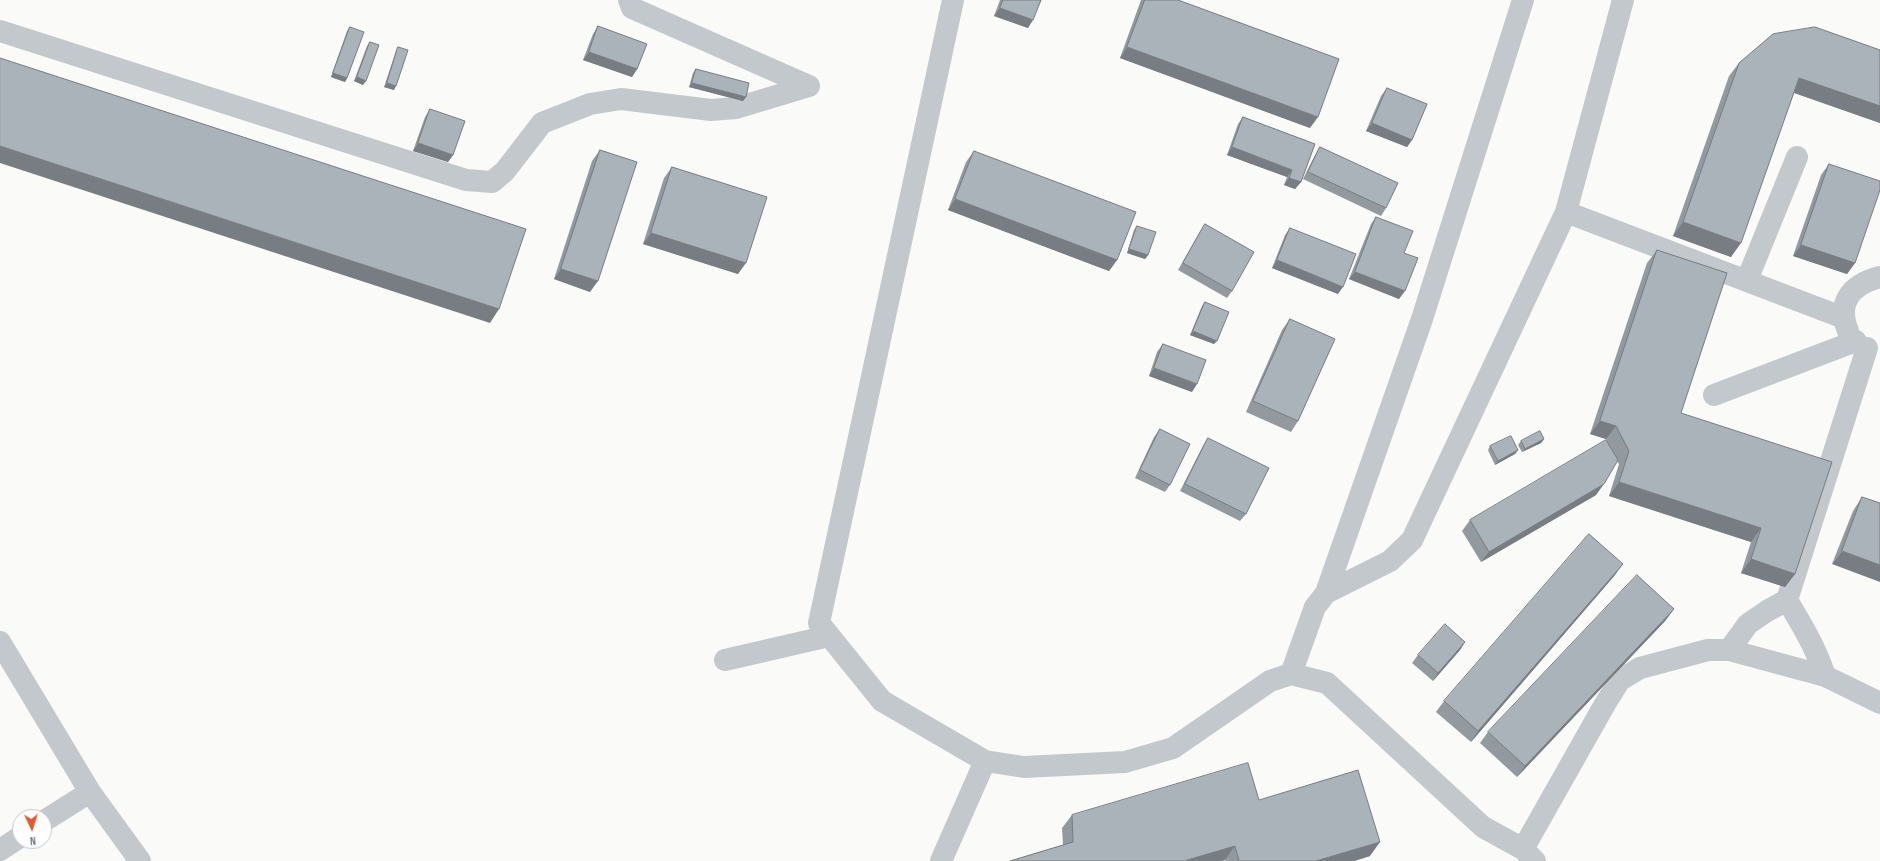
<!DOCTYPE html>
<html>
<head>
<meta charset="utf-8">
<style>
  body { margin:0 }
  #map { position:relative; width:1880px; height:861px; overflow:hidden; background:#fafaf8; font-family:"Sofia Sans Condensed",sans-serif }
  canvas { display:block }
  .north { position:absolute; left:12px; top:809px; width:40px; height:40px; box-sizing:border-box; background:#fff; border:1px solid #c1c8cd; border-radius:50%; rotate:176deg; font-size:11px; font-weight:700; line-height:16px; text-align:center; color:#657683 }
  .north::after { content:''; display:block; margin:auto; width:14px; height:18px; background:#e4572e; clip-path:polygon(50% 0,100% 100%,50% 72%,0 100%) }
</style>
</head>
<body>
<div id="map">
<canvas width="1880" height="861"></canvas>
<div class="north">N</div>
</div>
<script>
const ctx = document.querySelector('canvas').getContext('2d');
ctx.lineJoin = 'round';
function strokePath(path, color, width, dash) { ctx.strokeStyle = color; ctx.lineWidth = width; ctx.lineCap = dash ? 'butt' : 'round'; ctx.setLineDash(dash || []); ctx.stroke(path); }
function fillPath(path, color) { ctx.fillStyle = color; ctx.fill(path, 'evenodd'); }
strokePath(new Path2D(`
  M629,0L632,8L809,86
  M953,0L819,623L882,701L985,761L1024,767L1125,762L1173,748L1270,681L1291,674L1315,607L1326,593L1390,561L1412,540L1566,212L1623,0
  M0,31L466,180L492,182L505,171L542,123L590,104L621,99L711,110L736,108L809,86
  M1566,212L1844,318
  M1747,280L1797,157
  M1848,331C1836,302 1852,284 1880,277
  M1714,395L1856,341
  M1326,593L1422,319L1523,0
  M1787,600C1802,625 1816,648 1825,676
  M0,642L90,792L140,861
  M1729,650L1748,624L1767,611L1787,600L1867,348
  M725,660L829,636
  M1291,674L1327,683L1483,827L1523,849L1535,861
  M44,821L90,792
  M1523,849L1605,704L1620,680L1640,668L1708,650H1729L1825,676L1880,703
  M0,850L20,837
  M941,861L985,761`), '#c3c8cc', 22);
fillPath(new Path2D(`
  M1000,0H1041L1028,28L994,16Z
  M1141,0H1178L1310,128L1120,58Z
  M598,26L637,69L632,77L583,60L593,34Z
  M350,27L347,78L345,82L331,77L347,31Z
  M370,42L363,85L354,81L367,46Z
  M398,47L394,90L384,87L396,51Z
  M1880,50V123L1794,93L1731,257L1673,236L1729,76L1739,63Z
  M696,69L746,97L743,101L689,87L693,73Z
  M1387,88L1412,140L1407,147L1366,131L1381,96Z
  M430,109L453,155L448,162L413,151L425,117Z
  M1243,117L1315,144L1301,182L1295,189L1284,185L1287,177L1227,155L1238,124Z
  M1320,147L1386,208L1381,216L1303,179L1315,155Z
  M600,150L590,292L554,279L592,161Z
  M974,151L1117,260L1109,271L948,210L966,162Z
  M1829,164L1855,263L1847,274L1793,256L1821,175Z
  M672,167L738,274L643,244L664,178Z
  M1376,217L1404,253L1399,299L1349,279L1371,224Z
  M1205,224L1232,291L1227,298L1178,270L1200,232Z
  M1137,226L1148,255L1145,259L1127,253L1134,230Z
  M1290,228L1338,294L1272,268L1285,235Z
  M1657,250L1681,413L1795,574L1785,587L1741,573L1751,542L1609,496L1619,464L1617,461L1596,495L1481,562L1462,531L1470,520L1608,444L1606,439L1590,434L1647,263Z
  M1205,302L1214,344L1190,335L1202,306Z
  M1290,319L1298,421L1291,432L1246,412L1282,330Z
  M1163,344L1192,392L1149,376L1157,352Z
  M1160,429L1170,485L1165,492L1135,478L1154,437Z
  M1208,438L1246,514L1240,521L1180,491L1203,446Z
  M1544,439L1541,443L1522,452L1518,445L1521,441Z
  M1490,446L1518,450L1515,454L1495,465L1488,450Z
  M1862,497L1880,503L1832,564L1853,511Z
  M1615,575L1471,742L1436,712L1444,701Z
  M1666,620L1517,777L1480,743L1488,732Z
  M1465,642L1460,650L1433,681L1412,663L1418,655Z
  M1259,800L1370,856L1354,861H1226L1225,860L1221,861H1010L1063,845L1062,828L1072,815Z`), '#929a9f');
fillPath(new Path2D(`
  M1000,8L1033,20L1028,28L994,16Z
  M1127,47L1318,117L1310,128L1120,58Z
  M589,52L637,69L632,77L583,60Z
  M333,73L347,78L345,82L331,77Z
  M357,77L366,81L363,85L354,81Z
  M1799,78L1880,106V123L1789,91Z
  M387,83L396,86L394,90L384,87Z
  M692,83L746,97L743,101L689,87Z
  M1372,123L1412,140L1407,147L1366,131Z
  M418,143L453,155L448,162L413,151Z
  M0,146L499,309L490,323L0,163Z
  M1232,147L1292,170L1287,177L1227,155Z
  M1289,178L1301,182L1295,189L1284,185Z
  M955,199L1117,260L1109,271L948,210Z
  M1683,222L1741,243L1731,257L1673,236Z
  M651,233L746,263L738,274L643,244Z
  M1801,245L1855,263L1847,274L1793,256Z
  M1129,249L1148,255L1145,259L1127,253Z
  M1277,260L1343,287L1338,294L1272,268Z
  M561,269L598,281L590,292L554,279Z
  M1355,272L1405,291L1399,299L1349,279Z
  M1193,331L1217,341L1214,344L1190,335Z
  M1154,368L1197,384L1192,392L1149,376Z
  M1600,421L1616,426L1606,439L1590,434Z
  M1544,439L1541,443L1522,452L1525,449Z
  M1518,450L1515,454L1495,465L1498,461Z
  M1619,482L1761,528L1751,542L1609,496Z
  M1604,484L1596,495L1481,562L1489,552Z
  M1842,551L1880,565V582L1832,564Z
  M1751,559L1795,574L1785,587L1741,573Z
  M1623,564L1615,575L1471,742L1478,731Z
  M1674,609L1666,620L1517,777L1525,766Z
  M1465,642L1460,650L1433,681L1438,673Z
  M1380,842L1370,856L1354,861H1316Z
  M1235,846L1225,860L1221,861H1184Z`), '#777d82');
const building = new Path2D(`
  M1003,0H1041L1033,20L1000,8Z
  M1145,0H1178L1339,59L1318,117L1127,47Z
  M598,26L647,44L637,69L589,52Z
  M350,27L364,32L347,78L333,73Z
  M1815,27L1880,50V106L1799,78L1741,243L1683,222L1739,63L1773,34Z
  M370,42L379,45L366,81L357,77Z
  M398,47L408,50L396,86L387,83Z
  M0,58L526,229L499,309L0,146Z
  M696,69L749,83L746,97L692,83Z
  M1387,88L1427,104L1412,140L1372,123Z
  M430,109L465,121L453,155L418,143Z
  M1243,117L1315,144L1301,182L1289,178L1292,170L1232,147Z
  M1320,147L1398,183L1386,208L1308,172Z
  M600,150L637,162L598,281L561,269Z
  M974,151L1136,212L1117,260L955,199Z
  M1829,164L1880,181V190L1855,263L1801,245Z
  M672,167L767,197L746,263L651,233Z
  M1376,217L1413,231L1404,253L1418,258L1405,291L1355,272Z
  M1205,224L1254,252L1232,291L1183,263Z
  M1137,226L1156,232L1148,255L1129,249Z
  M1290,228L1356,254L1343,287L1277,260Z
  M1657,250L1727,273L1681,413L1832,462L1795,574L1751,559L1761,528L1619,482L1629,451L1616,426L1600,421Z
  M1205,302L1229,312L1217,341L1193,331Z
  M1290,319L1335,339L1298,421L1253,401Z
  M1163,344L1206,360L1197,384L1154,368Z
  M1160,429L1190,444L1170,485L1140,470Z
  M1540,431L1544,439L1525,449L1521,441Z
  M1511,436L1518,450L1498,461L1490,446Z
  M1208,438L1269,468L1246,514L1185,484Z
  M1606,440L1618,460L1604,484L1489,552L1470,520Z
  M1862,497L1880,503V565L1842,551Z
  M1589,534L1623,564L1478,731L1444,701Z
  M1637,575L1674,609L1525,766L1488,732Z
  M1445,624L1465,642L1438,673L1418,655Z
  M1248,763L1259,800L1358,770L1380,842L1316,861H1239L1235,846L1184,861H1010L1073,842L1072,815Z`);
fillPath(building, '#aab3b9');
strokePath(building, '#777d82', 1);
</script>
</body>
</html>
